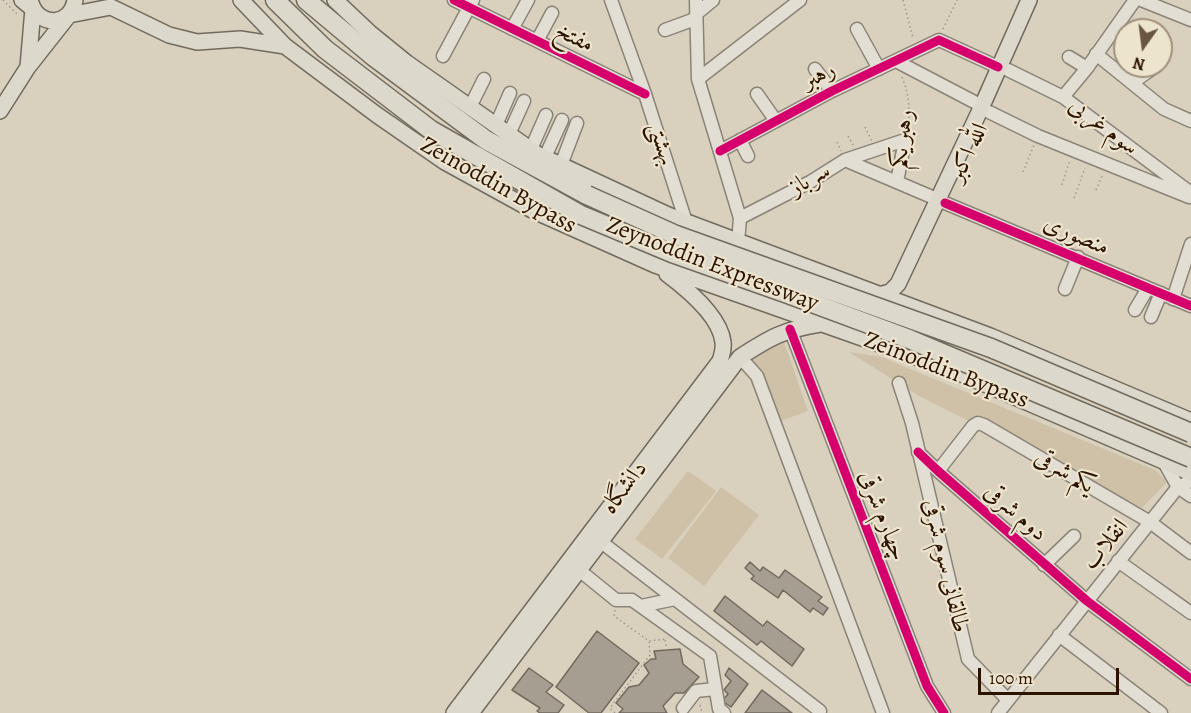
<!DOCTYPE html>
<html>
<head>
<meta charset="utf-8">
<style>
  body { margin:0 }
  #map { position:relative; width:1191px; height:713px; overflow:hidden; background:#d9d1be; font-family:Alegreya,serif }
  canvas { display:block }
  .north { position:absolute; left:1113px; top:18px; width:60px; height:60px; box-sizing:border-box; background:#ede4ce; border:2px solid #a0907c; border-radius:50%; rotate:194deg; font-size:16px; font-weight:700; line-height:24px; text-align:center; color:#2c1300 }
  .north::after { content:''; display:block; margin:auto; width:21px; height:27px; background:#695642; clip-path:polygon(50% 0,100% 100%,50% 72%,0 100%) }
  .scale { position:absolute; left:978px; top:668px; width:141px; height:27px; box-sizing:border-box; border:3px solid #2c1300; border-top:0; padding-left:8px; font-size:18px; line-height:21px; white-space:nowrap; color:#2c1300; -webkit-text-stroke:4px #ede4ce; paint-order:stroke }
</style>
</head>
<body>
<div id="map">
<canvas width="1191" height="713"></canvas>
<div class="north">N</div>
<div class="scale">100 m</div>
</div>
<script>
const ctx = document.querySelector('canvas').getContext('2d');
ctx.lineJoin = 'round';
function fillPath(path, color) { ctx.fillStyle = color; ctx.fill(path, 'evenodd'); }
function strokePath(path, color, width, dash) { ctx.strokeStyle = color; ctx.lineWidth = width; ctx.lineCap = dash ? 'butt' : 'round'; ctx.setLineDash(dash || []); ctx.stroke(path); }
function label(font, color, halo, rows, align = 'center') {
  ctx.font = font + ' Alegreya,Amiri,serif'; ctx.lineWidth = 4.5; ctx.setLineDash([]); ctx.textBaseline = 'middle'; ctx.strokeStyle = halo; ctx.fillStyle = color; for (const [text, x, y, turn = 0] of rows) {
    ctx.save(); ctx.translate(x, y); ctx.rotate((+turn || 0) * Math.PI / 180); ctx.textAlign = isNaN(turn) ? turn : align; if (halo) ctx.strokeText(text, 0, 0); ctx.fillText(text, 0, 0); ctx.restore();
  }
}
fillPath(new Path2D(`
  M782,336L808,411L778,422L747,357Z
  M849,352L881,357L1155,470L1167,482L1142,508L919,396Z
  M688,471L716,491L662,559L635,539Z
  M721,487L759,515L704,586L668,558Z`), '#cec1a7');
const building = new Path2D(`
  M750,562L760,571L763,567L779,578L785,570L822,597L818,601L828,608L823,615L813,608L810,612L783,590L778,598L751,579L754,576L745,568Z
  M725,596L763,626L767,621L804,649L792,666L761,641L757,645L714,611Z
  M597,631L639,663L601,713H589L556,687Z
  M680,649L683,664L699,677L684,693H675L663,706L667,713H619L623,709L616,703L629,687L639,685L649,673L644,665L651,659H656L654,651Z
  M529,668L553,685L546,692L564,705L558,713H540L537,711L540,708L512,690Z
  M729,668L748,684L731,707L722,701L728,694L724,690L731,681L725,675Z
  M762,690L792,713H745Z`);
fillPath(building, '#a69f91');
strokePath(building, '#726a5d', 1.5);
const minor = new Path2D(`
  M454,0L645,94
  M611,0L645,94L686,222
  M696,0L698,79L740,218L738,243
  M1141,0L1191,20
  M696,14L713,0
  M512,29L528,0
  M857,29L879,69
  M665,30L695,19
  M537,41L552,13
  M1096,54L1164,109L1191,121
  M443,56L473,0
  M1069,57L1087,68
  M896,61L982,106
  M815,69L832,91
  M1008,70L1063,97L1191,193
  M698,79L800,0
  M1132,83L1156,66
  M757,94L776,121
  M1063,97L1087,68L1135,0
  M470,107L484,79
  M989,112L1038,136L1189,197
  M496,125L510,93
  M509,134L524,101
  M740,140L748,156
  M531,149L546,115
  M720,151L832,91L939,40L998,67
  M545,157L562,120
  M845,160L939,200
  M561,165L577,123
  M945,203L1191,306
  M740,218L810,182L845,160L905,140L897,182
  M1065,289L1078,257
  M1173,299L1191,244
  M1135,310L1148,288
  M1151,317L1161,293
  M790,329L927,686L944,713
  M740,357L757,376L883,713
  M899,383L912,423L968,659L1008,700
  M918,452L938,471L1087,601L1191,679
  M1164,462L1178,487L1191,496
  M938,471L973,426L978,423L984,425L1150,522L1191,553
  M600,541L820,711
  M1118,561L1191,613
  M1044,565L1074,536
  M579,570L616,600H632L710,656L719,709L724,713
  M641,606L675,599
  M1059,635L1161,713
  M683,708L696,691L715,689
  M998,713L1178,487L1191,481`);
const major = new Path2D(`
  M22,0L33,9L28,67
  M241,0L285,46L377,115L445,162L534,211L655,265L950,369L1191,473
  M335,0L370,33L407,63L537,154L668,215L990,336L1191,421
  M31,3C39,28 71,26 75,0
  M0,111L28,67L69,15L111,7L169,35L197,42L240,39L285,46
  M879,295L890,292L898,284L982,106L1029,0
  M454,713L720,361C722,355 724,349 723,342C720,316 687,289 667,274
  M471,713L740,357C771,337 783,330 820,324`);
const highway = new Path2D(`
  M275,0L325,49L431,130L581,215
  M306,0L374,57L486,140L587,195`);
strokePath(minor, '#8b8376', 15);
strokePath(major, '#726a5d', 18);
strokePath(highway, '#726a5d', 21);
strokePath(new Path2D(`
  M3,0L19,16
  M903,0L913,38
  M943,29L957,0
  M902,77C909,94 911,112 907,131
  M865,127L872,141
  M848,136L854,147
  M837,142L841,151
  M1023,172L1034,145
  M1062,185L1070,160
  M1096,190L1103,174
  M1074,198L1085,168
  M615,610L614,616L649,641L667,639
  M665,640L667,650
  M700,705L702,713
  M615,713L610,708L650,655L649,642`), '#9e9990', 1.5, [1.5, 3]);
strokePath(minor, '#e2ded4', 12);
strokePath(major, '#dcd8cc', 15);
strokePath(highway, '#dcd8cc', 18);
const highwayBridge = new Path2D(`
  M587,195L676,235L991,348L1191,433
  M581,215L672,253L788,294L909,339L1191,458`);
strokePath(highwayBridge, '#726a5d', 21, []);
strokePath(highwayBridge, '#dcd8cc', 18);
strokePath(new Path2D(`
  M454,0L645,94
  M720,151L832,91L939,40L998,67
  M945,203L1191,306
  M790,329L927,686L944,713
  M918,452L938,471L1087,601L1191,679`), '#d6006c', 9);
label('24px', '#2c1300', '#ede4ce', [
  ["مفتخ",574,38,26],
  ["رهبر",819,76,-27],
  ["سوم غربی",1103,127,37],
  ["رهبر یکم",903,139,-83],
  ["بهشتی",661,144,72],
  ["الله اکبر",969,153,-64],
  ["سرباز",810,180,-30],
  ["Zeinoddin Bypass",498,186,29],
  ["منصوری",1076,236,23],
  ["Zeynoddin Expressway",712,265,21],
  ["Zeinoddin Bypass",946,371,21],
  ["یکم شرقی",1064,472,30],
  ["دانشگاه",625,488,-53],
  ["دوم شرقی",1015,513,41],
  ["چهارم شرقی",882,516,69],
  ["انقلاب",1106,545,-51],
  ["طالقانی سوم شرقی",945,566,77]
]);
</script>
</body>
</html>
